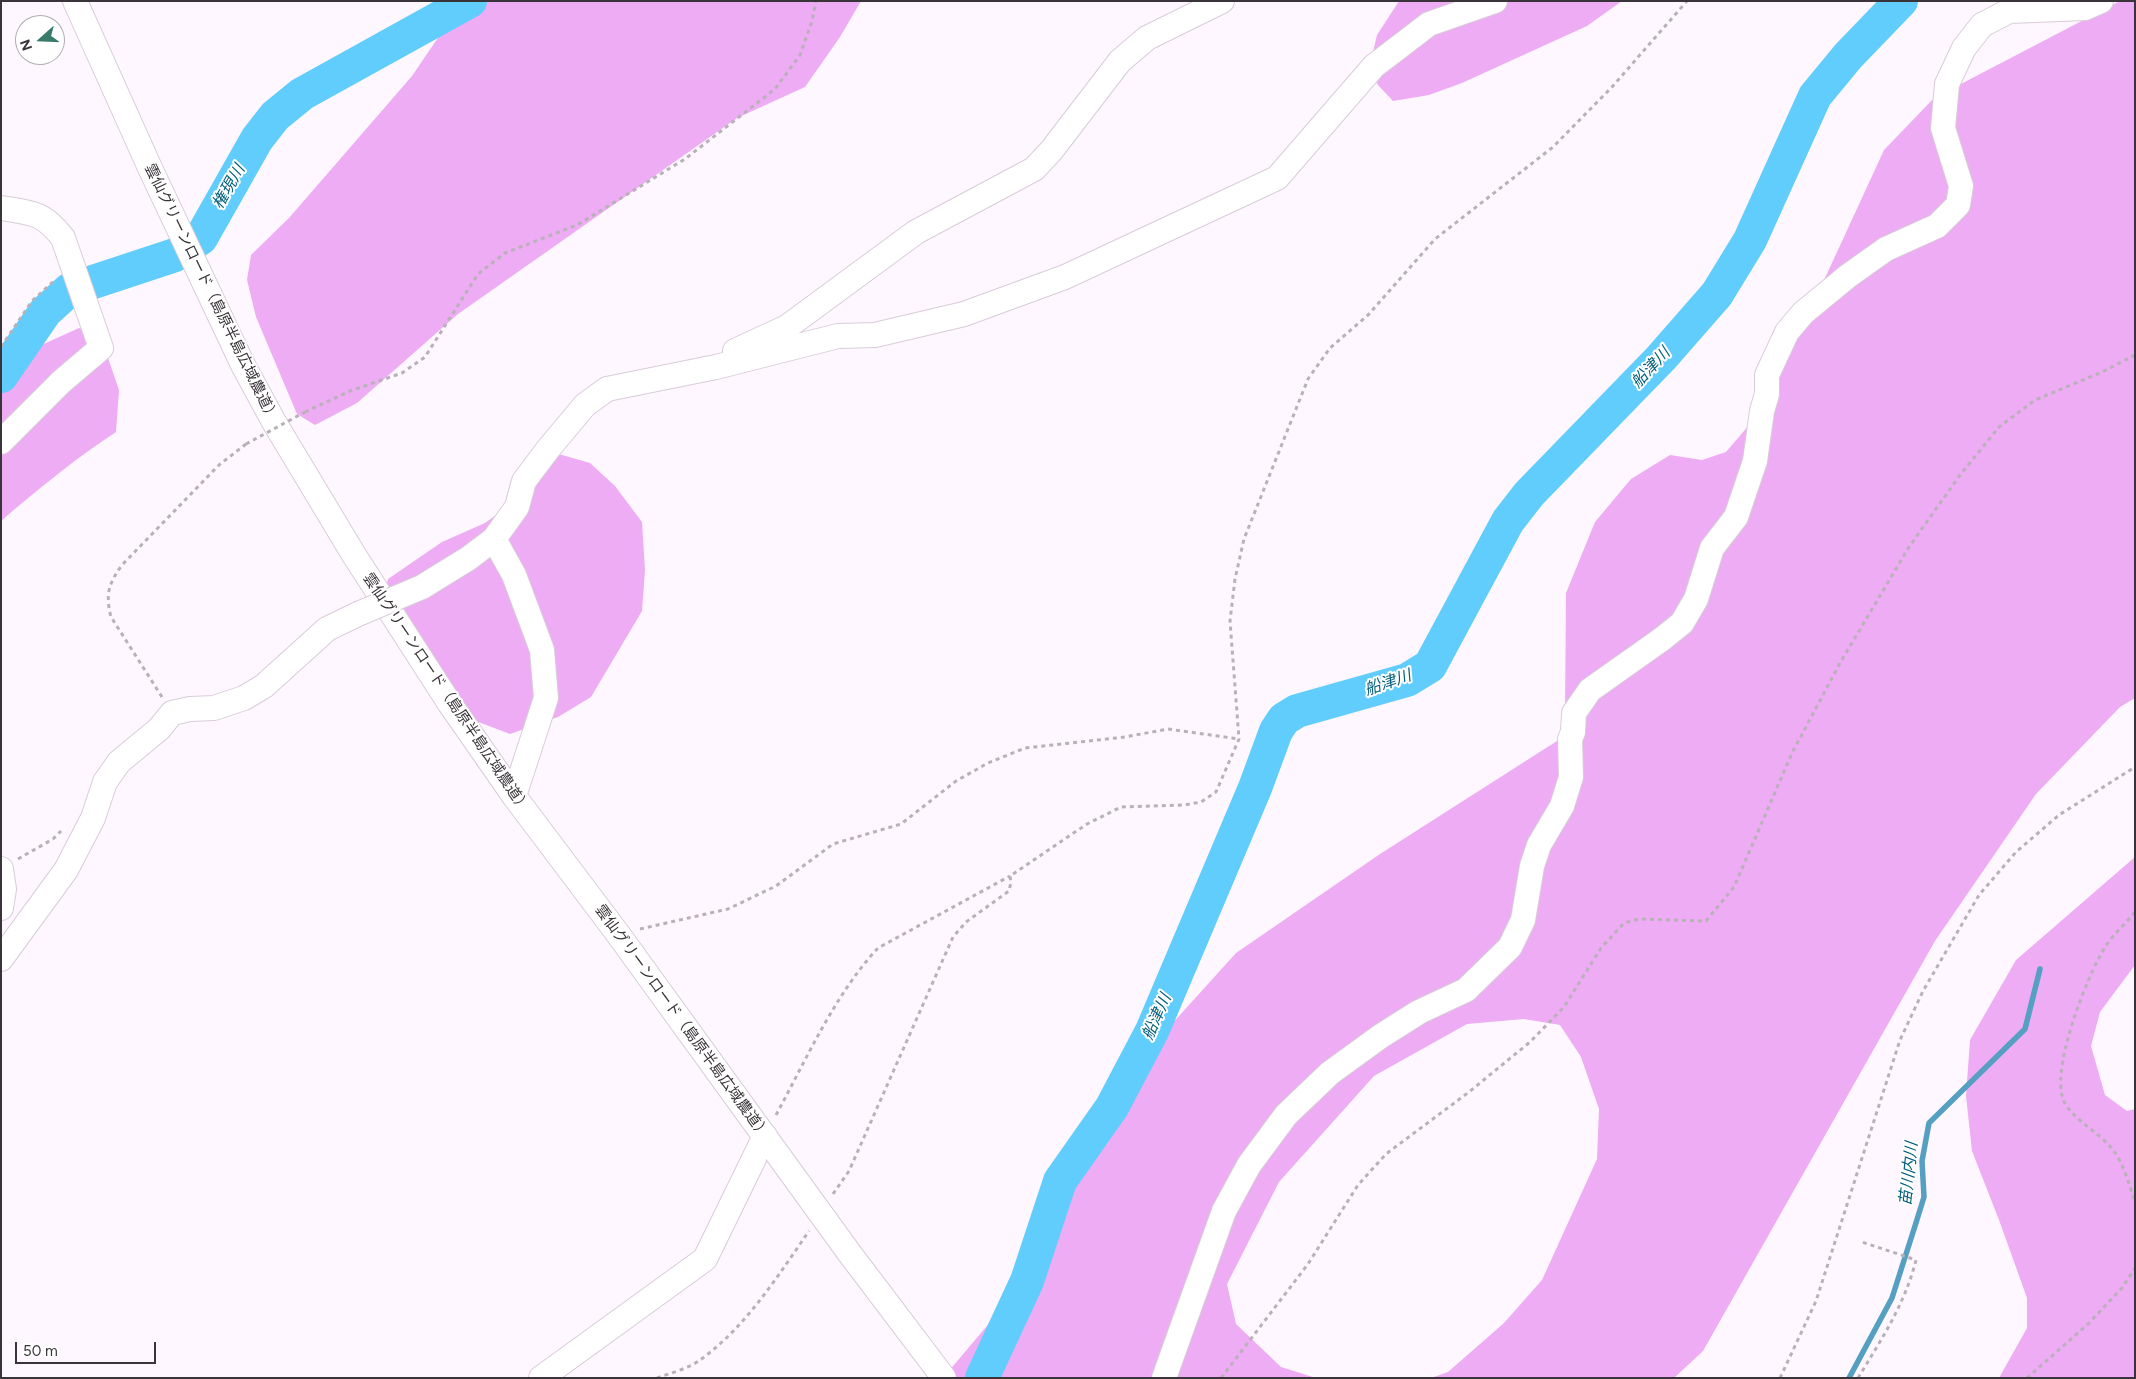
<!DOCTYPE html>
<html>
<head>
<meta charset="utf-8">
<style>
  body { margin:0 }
  #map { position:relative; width:2136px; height:1379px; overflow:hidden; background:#fff7ff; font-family:Figtree,sans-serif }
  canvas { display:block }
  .frame { position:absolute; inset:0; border:2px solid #393439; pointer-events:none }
  .north { position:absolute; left:15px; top:15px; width:50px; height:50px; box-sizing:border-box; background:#fff; border:1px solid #b0aeb0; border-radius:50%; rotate:250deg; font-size:14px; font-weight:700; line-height:20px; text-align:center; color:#393439 }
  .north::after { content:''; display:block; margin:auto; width:18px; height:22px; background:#397a6b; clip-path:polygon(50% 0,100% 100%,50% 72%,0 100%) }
  .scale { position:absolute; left:15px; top:1342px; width:141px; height:22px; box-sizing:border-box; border:2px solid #393439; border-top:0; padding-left:6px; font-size:15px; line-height:18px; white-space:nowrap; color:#393439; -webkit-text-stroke:4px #fff; paint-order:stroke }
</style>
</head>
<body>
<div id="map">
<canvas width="2136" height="1379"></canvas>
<div class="frame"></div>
<div class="north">N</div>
<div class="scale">50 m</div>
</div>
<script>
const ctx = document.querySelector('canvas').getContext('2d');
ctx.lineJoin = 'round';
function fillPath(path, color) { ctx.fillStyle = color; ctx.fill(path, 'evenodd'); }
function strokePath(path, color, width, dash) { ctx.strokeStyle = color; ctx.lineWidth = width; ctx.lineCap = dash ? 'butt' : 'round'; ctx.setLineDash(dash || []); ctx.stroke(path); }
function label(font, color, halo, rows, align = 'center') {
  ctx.font = font + ' Figtree,"Noto Sans JP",sans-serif'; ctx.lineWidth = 4; ctx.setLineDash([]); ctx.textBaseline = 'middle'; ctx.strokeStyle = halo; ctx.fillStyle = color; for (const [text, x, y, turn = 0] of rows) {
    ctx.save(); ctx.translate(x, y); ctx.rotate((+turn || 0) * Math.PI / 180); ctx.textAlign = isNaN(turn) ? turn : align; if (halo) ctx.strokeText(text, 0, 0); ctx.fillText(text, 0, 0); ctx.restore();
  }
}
fillPath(new Path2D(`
  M463,1H861L840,37L805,87L737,118L458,314L357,403L315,425L297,414L256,317L247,280L251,255L289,218L412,76Z
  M1399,1H1622L1587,26L1462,83L1429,95L1393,101L1378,85L1369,69L1377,35Z
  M2120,1H2135V698L2120,707L2036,794L1935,941L1703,1351L1674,1378H1431L1448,1372L1504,1323L1542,1280L1597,1159L1599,1109L1581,1057L1560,1025L1524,1019L1467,1024L1374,1076L1279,1182L1227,1284L1236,1324L1281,1367L1316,1378H943L997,1314L1124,1107L1170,1026L1236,953L1380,854L1557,741L1565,715L1566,593L1595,522L1631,479L1670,455L1702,460L1726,452L1767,404L1884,150L1934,98Z
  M79,328L95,335L108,358L119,390L116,432C75,459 38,489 1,521V378L37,347Z
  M555,453L590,463L615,486L642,522L645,570L642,611L591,697L558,717L510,734L473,720L383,603L388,579L442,542L485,523L510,505Z
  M2135,857V965L2100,1012L2091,1046L2105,1095L2127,1111L2135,1109V1378H1999L2027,1328V1298L1999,1220L1972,1151L1966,1096L1970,1040L2016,960Z`), '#edacf3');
strokePath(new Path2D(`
  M1849,1378L1892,1298L1915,1226L1924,1197L1922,1161L1929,1123L2025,1029L2040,969`), '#549fc2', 5.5);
strokePath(new Path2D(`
  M1,376L45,312L69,290L175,255L201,238L257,139L275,116L302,94L470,1
  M982,1378L1027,1281L1060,1181L1112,1107L1152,1031L1255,788L1276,731L1284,719L1297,711L1407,680L1430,666L1508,521L1529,494L1661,358L1717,294L1750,240L1815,96L1848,56L1901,1`), '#60cdfc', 34);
const minor = new Path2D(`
  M75,1L150,168L243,365L274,422L354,555L450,704L514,796L618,934L776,1152
  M1,208C32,213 43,212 63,238L101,348L61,382L1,442
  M735,351L787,327L916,232L1034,169L1051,151L1120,61L1147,38L1222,1
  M494,539L514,575L542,650L546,698L514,796
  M422,587L469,558L494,539L517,507L524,481L549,448L585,405L607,389L716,367L838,336L875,335L964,314L1065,277L1277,178L1374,66L1429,24L1495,1
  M1,869L4,889L1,908
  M1,959L66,870L93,818L105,782L119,762L159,729L172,713L190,709L214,708L244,698L264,686L327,629L358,614
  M541,1378L705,1259L765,1136
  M1164,1378L1224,1211L1249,1165L1286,1115L1330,1073L1381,1036L1419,1012L1466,990L1510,947L1523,920L1532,866L1539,845L1562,806L1571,777L1570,739L1573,732L1574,713L1590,690L1662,639L1682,623L1696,599L1712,548L1736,517L1755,461L1762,411L1767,394V375L1787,332L1803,313L1848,276L1886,249L1937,226L1958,205L1961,186L1943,128L1947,84L1964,48L1982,25L2009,11L2085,8L2101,1`);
strokePath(minor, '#d8ccd9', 26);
strokePath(new Path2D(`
  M1,347L32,301L55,280
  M305,412L350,391L402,373L425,357L478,274L505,253L577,225L685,159L775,89L800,55L812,21L816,1
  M162,697L111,617C105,594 109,583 122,565L219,465L246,444
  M18,859L53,839L61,831
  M2135,912C2125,924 2113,935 2105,947C2088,974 2046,1077 2066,1105C2078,1123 2100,1133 2113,1150C2124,1164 2129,1185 2135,1202
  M640,929L728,909L776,886L833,844L901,824L956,781L988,763L1025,748L1125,737L1168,729L1239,739
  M776,1115C806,1060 835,994 878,948L1010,876
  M833,1194L849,1171L953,937L966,922L1009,891L1011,882L1010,876L1087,824L1121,807L1184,805L1201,802L1216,792L1239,739L1230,621L1235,579L1244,539L1308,379L1330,348L1368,315L1435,239L1553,147L1612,87L1687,1
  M657,1378C670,1373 688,1369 700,1360C745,1328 778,1276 809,1231
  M1221,1378L1308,1264L1358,1185L1386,1154L1469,1092L1530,1042L1564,1007L1601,948L1624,923L1639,919L1706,921L1734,887L1792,753L1840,663L1909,547L1960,475L1999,427L2035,400L2102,372L2135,355
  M1780,1378L1816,1301L1900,1040L1923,991L1979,895L2016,852L2059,815L2135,767
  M1858,1378C1881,1340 1905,1304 1916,1260L1862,1242
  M2027,1378L2088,1324L2122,1288L2135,1268`), '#b8b1b8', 3, [4, 4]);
strokePath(minor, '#fff', 24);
const minorBridge = new Path2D(`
  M358,614L422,587
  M776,1152L850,1254L944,1378`);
strokePath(minorBridge, '#d8ccd9', 26, []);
strokePath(new Path2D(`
  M246,444L305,412`), '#b8b1b8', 3, [4, 4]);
strokePath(minorBridge, '#fff', 24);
label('15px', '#393439', '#fff', [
  ["雲仙グリーンロード（島原半島広域農道）",211,293,64],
  ["雲仙グリーンロード（島原半島広域農道）",446,693,56],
  ["雲仙グリーンロード（島原半島広域農道）",682,1022,54]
]);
label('italic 16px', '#005e7c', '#fff', [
  ["権現川",229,187,-60],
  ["船津川",1651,368,-47],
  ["船津川",1388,683,-19],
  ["船津川",1157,1017,-66],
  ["苗川内川",1909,1174,-84]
]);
</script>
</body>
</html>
